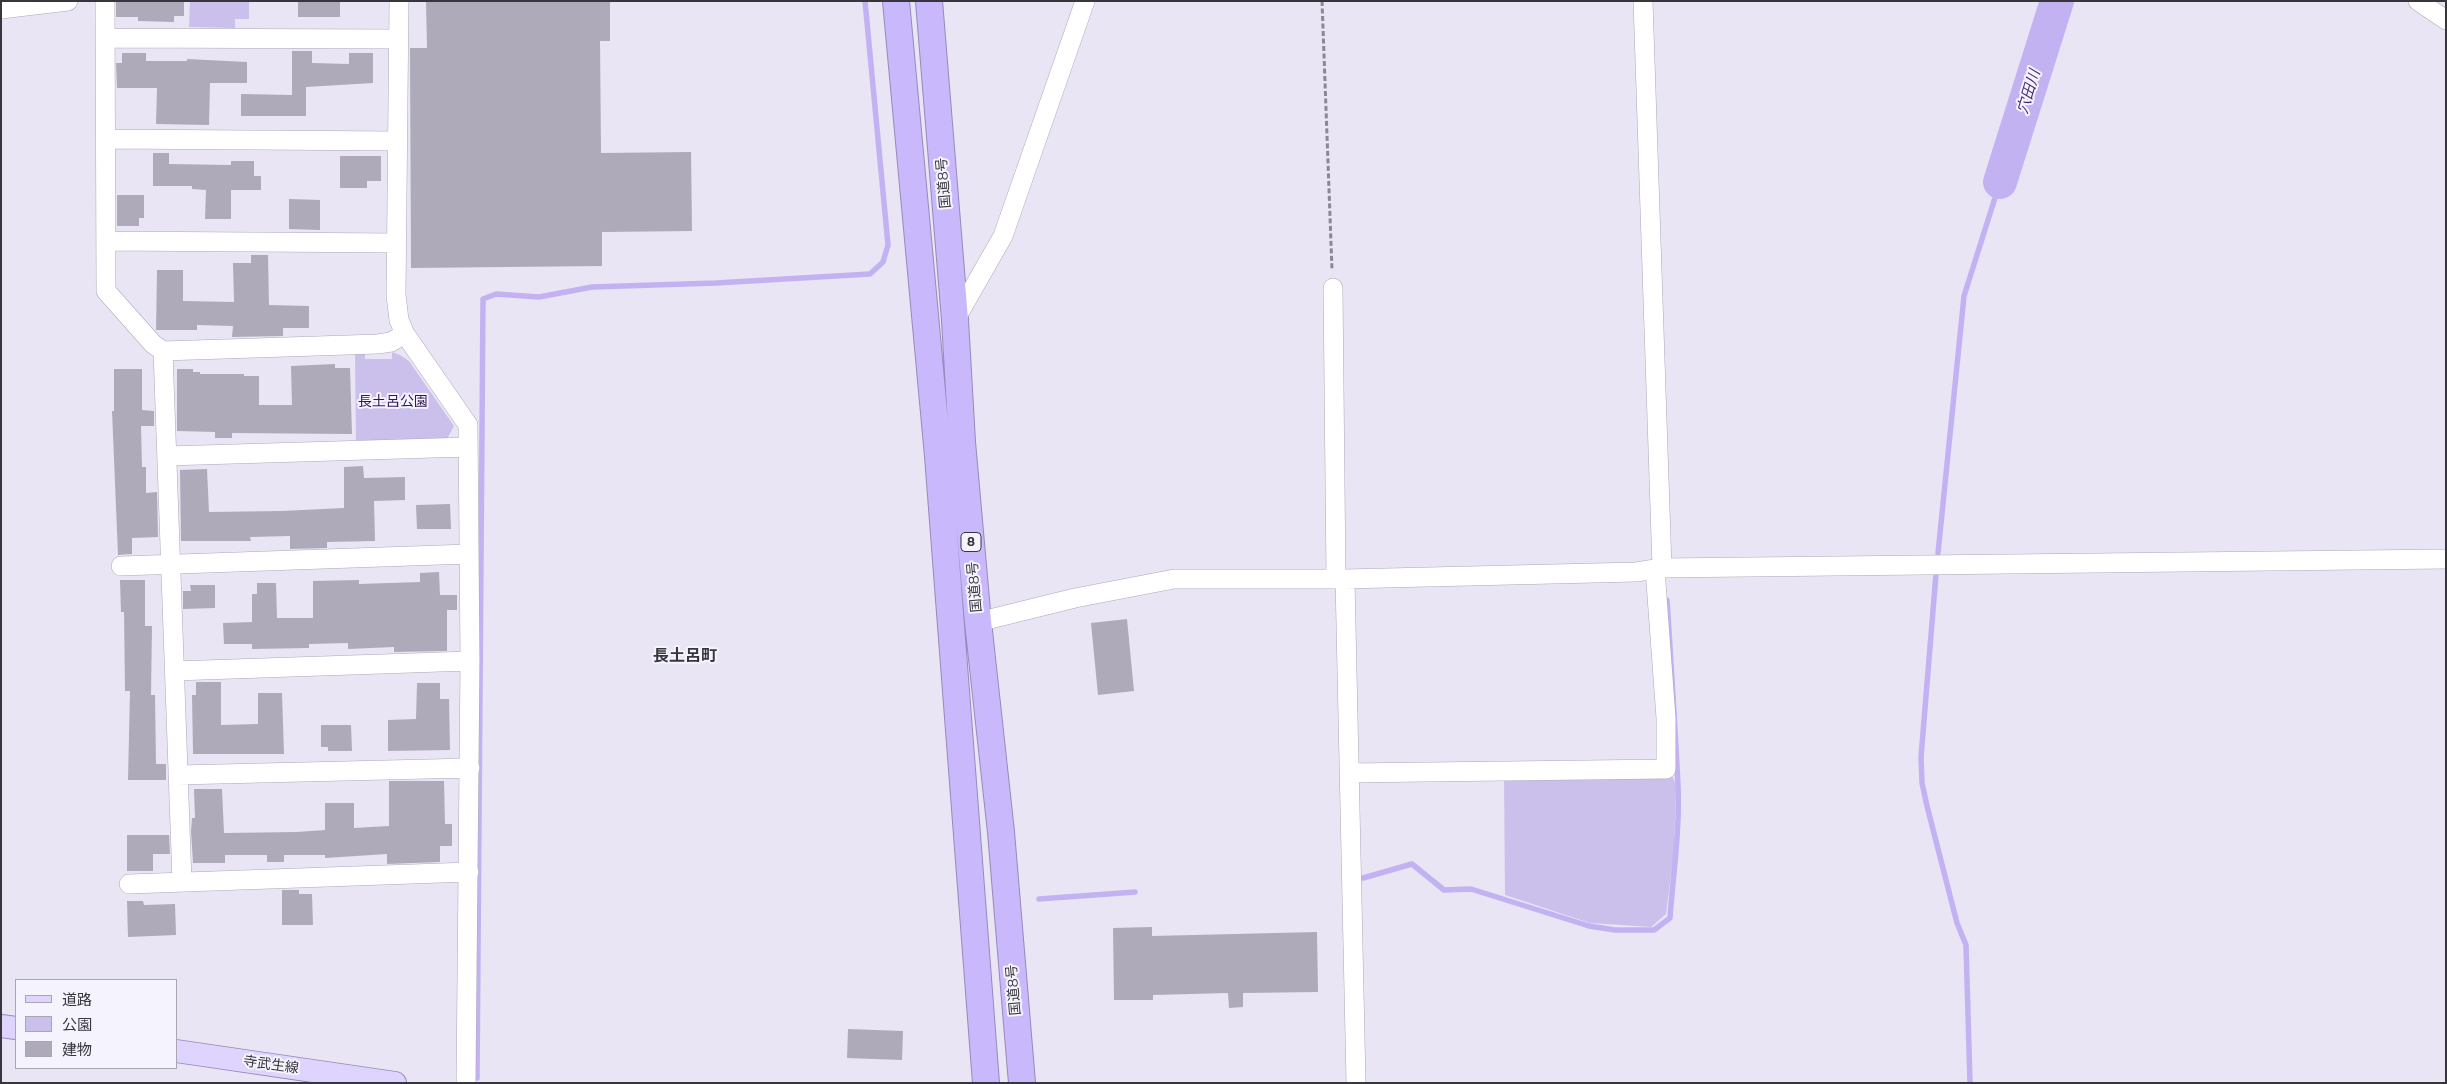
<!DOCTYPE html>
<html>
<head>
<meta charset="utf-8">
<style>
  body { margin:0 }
  #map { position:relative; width:2447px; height:1084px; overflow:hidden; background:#e9e5f5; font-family:Montserrat,"Noto Sans JP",sans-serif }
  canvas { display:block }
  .frame { position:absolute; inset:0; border:2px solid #37363c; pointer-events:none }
  .legend { position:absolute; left:15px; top:979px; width:162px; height:90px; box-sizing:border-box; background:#f5f3fd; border:1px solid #a9a7b0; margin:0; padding:6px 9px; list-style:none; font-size:15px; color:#37363c }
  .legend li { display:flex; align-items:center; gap:10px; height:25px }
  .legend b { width:25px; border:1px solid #a9a7b0 }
</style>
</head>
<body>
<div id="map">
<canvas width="2447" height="1084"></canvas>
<div class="frame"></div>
<ul class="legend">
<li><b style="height:6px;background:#dfd4fd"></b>道路</li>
<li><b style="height:14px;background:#cbc0eb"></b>公園</li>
<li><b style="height:14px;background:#aeaab9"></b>建物</li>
</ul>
</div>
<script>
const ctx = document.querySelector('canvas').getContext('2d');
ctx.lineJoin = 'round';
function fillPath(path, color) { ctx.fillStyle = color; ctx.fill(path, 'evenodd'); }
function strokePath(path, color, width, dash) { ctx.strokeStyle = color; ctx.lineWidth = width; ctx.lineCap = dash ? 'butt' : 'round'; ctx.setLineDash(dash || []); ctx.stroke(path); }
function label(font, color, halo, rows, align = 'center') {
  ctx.font = font + ' Montserrat,"Noto Sans JP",sans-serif'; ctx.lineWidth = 4; ctx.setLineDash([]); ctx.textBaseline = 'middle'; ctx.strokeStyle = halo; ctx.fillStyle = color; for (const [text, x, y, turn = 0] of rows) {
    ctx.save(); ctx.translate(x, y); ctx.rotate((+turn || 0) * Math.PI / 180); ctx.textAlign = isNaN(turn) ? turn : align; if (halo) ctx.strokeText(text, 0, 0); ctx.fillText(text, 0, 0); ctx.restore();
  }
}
fillPath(new Path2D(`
  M190,1H249V19H235V28L189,27Z
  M392,352L400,355L409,361L454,426L447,439L356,442L355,353H365V359H392Z
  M1672,776L1676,784L1674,852L1666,914L1651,927L1590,923L1505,895L1504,777Z`), '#cbc0eb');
strokePath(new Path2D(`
  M1938,553L1964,296L2000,182
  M1936,574L1921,757L1922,783L1927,806L1957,923L1966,945L1970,1083
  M1363,878L1412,864L1444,890L1471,889L1589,926L1615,930H1654L1670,918C1673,875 1680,830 1678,786C1675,724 1671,662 1667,600
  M1039,899L1135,892
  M477,1078L483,299L496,294L539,297L592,287L716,283L870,274L883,262L888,245L865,1`), '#c3b2f2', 5.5);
strokePath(new Path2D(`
  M2000,182L2057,1`), '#c3b2f2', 34);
fillPath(new Path2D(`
  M116,1H184V16H174V22L138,21V17H116Z
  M298,1H340V17H298Z
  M426,1H610V41H600L601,153L691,152L692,231L602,232V266L411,268L410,48H427Z
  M292,51H312V63L349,64V53H373V83L306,87V116H241V94L292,95Z
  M122,53H146V61H187V59L247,62V83H210L209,125L156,124L157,88H117L116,63H122Z
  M153,153H169V164L231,165V161H254V176H261V190H231V219H205L206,190L192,189V186H153Z
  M340,156H381V181H367V188H340Z
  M117,195H144V218H139V226H117Z
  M289,199L320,200V230L289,229Z
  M251,255H268L269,305L309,306V328H283V336L232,337L233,326L197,325V330H156L157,270H183V301L234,302L233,263H251Z
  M335,364V368H350L352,434L232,433V438H215V432L177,431V369H193V372H200V374H244V376H259V405H292L291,366Z
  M114,369H142V410L154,411V426H141L142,467H146V493L157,492L158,537L132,538V554L118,555L112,411H114Z
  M363,466L364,478L405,477V500L374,501L375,541L327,542V548L290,549V536L250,537L251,541H181L180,470L207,469L209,512L282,511L344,508V467Z
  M450,504L451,529H417L416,505Z
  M439,572L440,595H457V610H447V651L394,652V647L348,649V643L309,644V648L252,649V644H224L223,623L252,622V594H257V583H276L277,618H313V581L359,580V584L420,582V573Z
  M120,580H145V626H152L151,695H155L156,764H166V780H128L130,691H125L124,612H121Z
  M190,585H215V608L183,609V591H191Z
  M1127,619L1134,691L1098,695L1091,623Z
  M196,682H221V725L258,724V693H282L284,754H193L192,695H196Z
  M417,683H440V699H449L450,750L388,751V720L416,719Z
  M321,725H351L352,751H328V747H321Z
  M389,781H444L445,824H452V846H440V862L387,864V854L325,858V855H284V862H267V855H225V863H193L191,831L192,818H195L194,789H222L224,833L297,832L325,830V803H354V828L389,826Z
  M127,835H169L170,854H153V871H127Z
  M282,890H299V894H312L313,925H282Z
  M127,901H143L144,905L175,904L176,935L128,937Z
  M1152,927V936L1317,932L1318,992L1243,993V1007L1229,1008L1228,993L1153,995V1000H1114L1113,928Z
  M848,1029L903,1031L902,1060L847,1058Z`), '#aeaab9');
const minor = new Path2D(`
  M105,1L106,291L153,344L163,351L378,344L391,342L405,334
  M399,1L396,295L399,320L405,334L468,425L470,661L466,1083
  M1643,1L1662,568
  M2418,1L2446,20
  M1,9L68,1
  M105,38L398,39
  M105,139L398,141
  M106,241L397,243
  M1333,288L1336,579
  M955,320L1003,236L1085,1
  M163,351L182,882
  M167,456L468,447
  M121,566L469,554
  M1345,579L1356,1083
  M978,622L1075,598L1174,579H1345L1636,572L1662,568L2446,559
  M174,671L470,661
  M1349,773L1666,769V718L1655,569
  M178,775L470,768
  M129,884L469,872`);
const major = new Path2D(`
  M1,1026L16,1028
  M176,1051L395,1083`);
const highway = new Path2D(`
  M896,1L938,456L986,1083
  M929,1L955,320L962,442L978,622L1001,832L1022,1083`);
strokePath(minor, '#aca8b7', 20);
strokePath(major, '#978ab9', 24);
strokePath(highway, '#978ab9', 28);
strokePath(new Path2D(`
  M1322,1L1332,270`), '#8b8893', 3, [5, 2.5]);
strokePath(minor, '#fff', 19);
strokePath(major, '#dfd4fd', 22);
strokePath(highway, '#cab8fc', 26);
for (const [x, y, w] of [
  [971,542,20]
]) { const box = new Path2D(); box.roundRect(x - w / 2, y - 9.5, w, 19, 4); ctx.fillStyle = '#f5f3fd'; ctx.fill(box); strokePath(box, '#37363c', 1); }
label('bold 12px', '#37363c', null, [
  ["8",971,542]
]);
label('14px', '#37363c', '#f5f3fd', [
  ["国道8号",944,183,-95],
  ["国道8号",975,587,-95],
  ["国道8号",1014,990,-95],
  ["寺武生線",271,1065,8]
]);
label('14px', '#32155d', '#f5f3fd', [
  ["長土呂公園",393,402]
]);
label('italic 15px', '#492f78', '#f5f3fd', [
  ["穴田川",2029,92,-73]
]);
label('bold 16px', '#37363c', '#f5f3fd', [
  ["長土呂町",685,656]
]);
</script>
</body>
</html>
